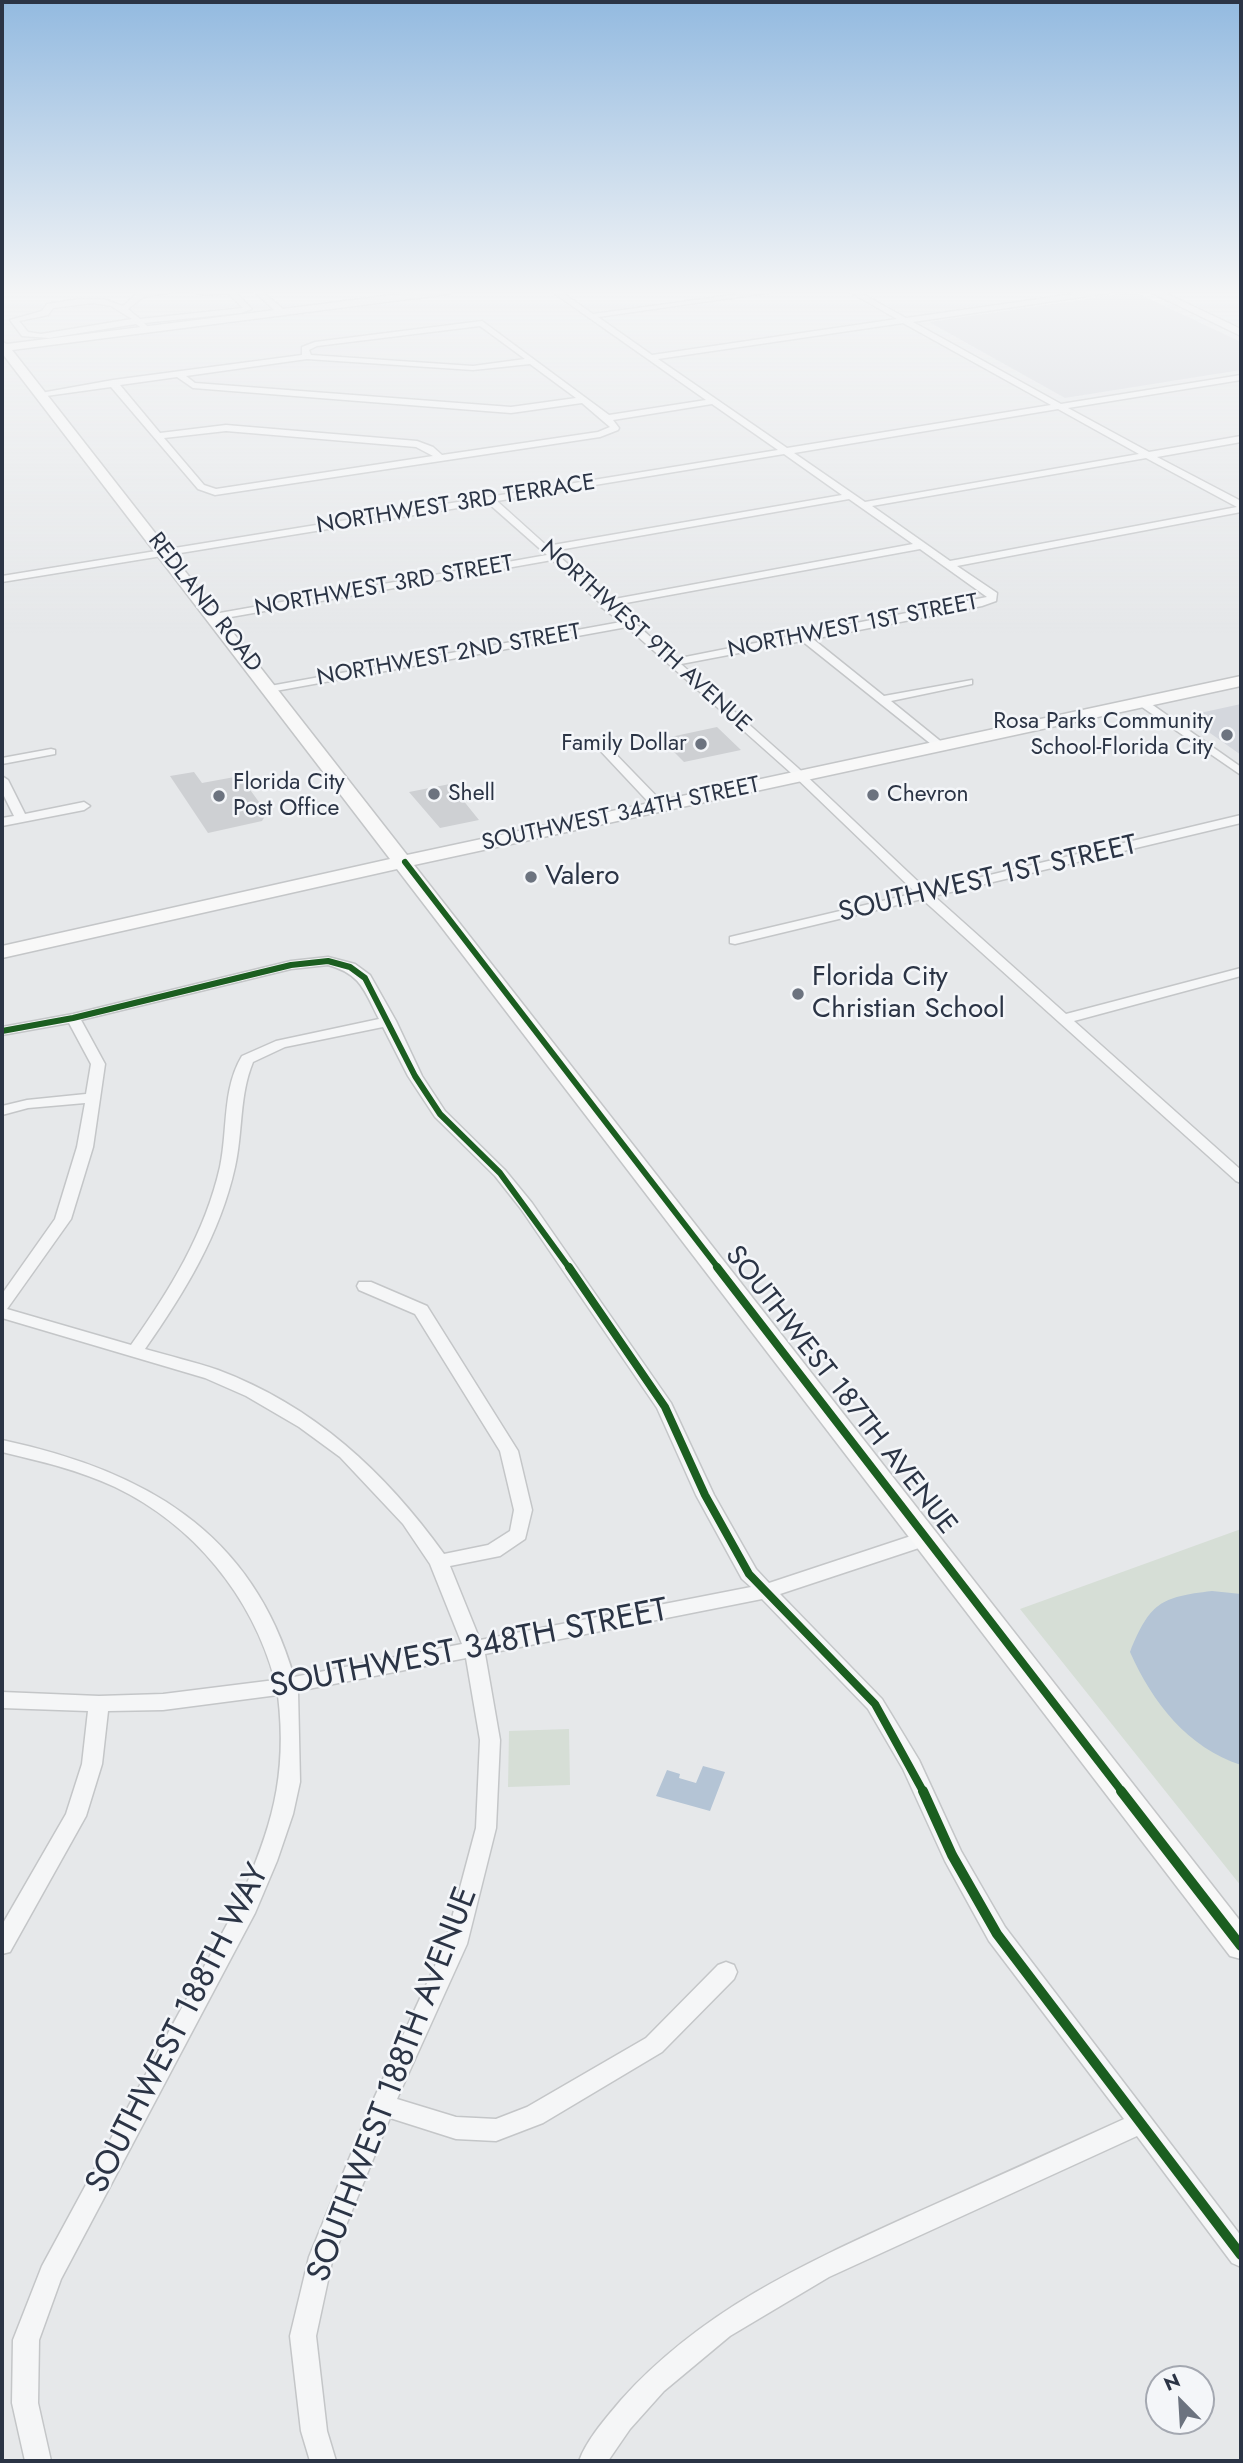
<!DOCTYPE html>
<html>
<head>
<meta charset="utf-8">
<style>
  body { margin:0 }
  #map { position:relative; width:1243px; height:2463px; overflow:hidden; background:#e6e8ea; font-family:Jost,sans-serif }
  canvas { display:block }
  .frame { position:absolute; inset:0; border:4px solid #2b3445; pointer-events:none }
  .north { position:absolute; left:1145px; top:2365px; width:70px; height:70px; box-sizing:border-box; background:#f4f6f9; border:2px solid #a4a8b1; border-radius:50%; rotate:336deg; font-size:19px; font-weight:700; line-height:28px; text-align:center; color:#2b3445 }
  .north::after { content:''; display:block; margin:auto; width:24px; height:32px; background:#6c737f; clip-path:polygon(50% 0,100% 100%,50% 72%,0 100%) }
</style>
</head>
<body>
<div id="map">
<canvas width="1243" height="2463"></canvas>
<div class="frame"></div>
<div class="north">N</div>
</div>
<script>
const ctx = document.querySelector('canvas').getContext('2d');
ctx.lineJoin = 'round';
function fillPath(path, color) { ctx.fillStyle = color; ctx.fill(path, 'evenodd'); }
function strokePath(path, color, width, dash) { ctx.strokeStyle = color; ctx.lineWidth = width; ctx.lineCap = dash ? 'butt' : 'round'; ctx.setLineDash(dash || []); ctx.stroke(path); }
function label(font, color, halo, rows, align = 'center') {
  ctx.font = font + ' Jost,sans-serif'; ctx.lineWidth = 5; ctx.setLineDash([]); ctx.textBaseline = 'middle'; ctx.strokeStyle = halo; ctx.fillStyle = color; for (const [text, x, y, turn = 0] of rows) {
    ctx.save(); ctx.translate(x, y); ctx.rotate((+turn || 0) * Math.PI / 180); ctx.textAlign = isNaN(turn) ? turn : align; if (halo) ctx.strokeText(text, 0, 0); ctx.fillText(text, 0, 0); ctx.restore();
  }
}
fillPath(new Path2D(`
  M1135,292L1241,342V370L1065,398L929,322Z
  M1241,704V755L1186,716Z`), '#d4d7dd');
fillPath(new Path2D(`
  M1241,1529V1886L1020,1609Z
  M569,1729L570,1785L508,1787L509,1731Z`), '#d6ded6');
fillPath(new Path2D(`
  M1212,1591L1241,1594V1765C1188,1748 1152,1702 1130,1652C1150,1603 1160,1597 1212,1591Z
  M703,1766L725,1772L710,1811L656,1796L667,1770L680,1774L679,1778L696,1783Z`), '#b4c4d5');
fillPath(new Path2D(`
  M717,727L741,750L684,762L661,739Z
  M194,772L202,783L240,776L267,813L262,821L208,833L170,776Z
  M450,784L479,820L440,828L409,792Z`), '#ced0d3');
const street = new Path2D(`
  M158,291H177L143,297L128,309L140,319L243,308L228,293L205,295L191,291H234L252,309L241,313L144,323L151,330L147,332L136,324L49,338L22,336L10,320L42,311L47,304L80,299H103L123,306L138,293ZM93,303L111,306L132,319L41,334L28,332L19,321L48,315L53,308Z
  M254,291H262L284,310V314H278Z
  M551,291H560L593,314L762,291H780L598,317L652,355L897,319L848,291H857L906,318L1095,291H1112L1108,293L913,322L1061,404L1241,375V380L1068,408L1149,452L1241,436V442L1157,457L1241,501V512L957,566L997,593L996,601L982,606L813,639L884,696L972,680V684L891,701L944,744V748H936L802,641L681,664L798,768L927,890L1241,815V823L934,896L1066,1014L1241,968V976L1074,1021L1241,1170V1183L1236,1181L922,899L735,944L730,943V937L916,893L790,772L627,627L270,692L264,689L270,686L621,622L600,606V603L552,560L214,620L209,617L214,614L547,555L488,503L2,582V576L778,450L712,404L613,420L619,428L618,430L600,437L215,495L198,489L111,387L39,397L35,394L113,380L302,355V347L315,342L482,321L609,415L706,400ZM903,323L1051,405L787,448L658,359ZM480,326L525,359L473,366L311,355L309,350L317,346ZM307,359L473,370L530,364L576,398L511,407L195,383L186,376ZM177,377L193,388L511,413L582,403L610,427L598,432L442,455L433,447L417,441L226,425L160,433L120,385ZM1058,409L1139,454L865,502L794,453ZM226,431L416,447L433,456L216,489L204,485L164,438ZM784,454L842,495L547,546L497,501ZM1146,458L1237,507L950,561L872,506ZM849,499L913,544L609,600L553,551ZM920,549L987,597L675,659L615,605Z
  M1139,701H1147L1241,767V775L1139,705Z
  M598,739L602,740L663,803V809H655L594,744V740Z
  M51,749L55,750V754L2,764V758Z
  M2,776L8,780L25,814L84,802L90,806L84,810L2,826V818L14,816L2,792Z
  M328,957L355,964L370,975L396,1021L422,1076L445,1111L505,1170L532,1203L671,1403L714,1495L756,1569L769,1583L920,1533H934L936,1538L934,1543L780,1594L882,1699L919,1760L961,1851L1005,1927L1241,2236V2267L1232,2263L1137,2136L829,2277L730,2336L664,2391L630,2429L608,2461H579C587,2439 606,2418 621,2400C705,2307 808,2262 920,2211C988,2181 1056,2150 1124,2119L989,1941L945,1861L903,1769L868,1709L762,1599L485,1654L500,1740L496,1828L467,1944L397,2099L456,2117L496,2119L527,2107L646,2038L718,1965L726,1962L734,1965L737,1972L734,1979L662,2052L543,2123L496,2141L456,2139L390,2118L333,2257L316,2336L327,2431L336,2461H310L301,2431L290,2336L309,2257L371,2105L445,1944L476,1828L480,1740L466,1658L298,1691L300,1782L293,1814L277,1861L255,1913L61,2279L39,2340L38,2403L51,2461H25L12,2403L13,2340L42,2266L238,1904C271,1830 288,1777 278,1695L163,1710L108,1711L102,1764L86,1816L10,1952L2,1954V1925L66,1814L82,1764L88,1711L2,1708V1692L99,1696L163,1694L275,1680C252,1596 194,1525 115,1487C79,1470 40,1461 2,1452V1440C142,1470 252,1530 294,1677L462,1644L430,1564L403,1524L340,1457L299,1427L246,1396L205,1378L2,1318V1294L55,1219L77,1147L85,1103L28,1108L2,1115V1106L27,1100L86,1094L91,1064L69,1023L2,1035V1027L73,1014L291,961ZM328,965C361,974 364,990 379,1019L276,1041L242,1056C222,1089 228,1130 220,1167C205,1233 170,1290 131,1345L7,1309L71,1219L93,1147L105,1064L81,1020L291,969ZM383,1027L408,1076L435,1117L495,1176L521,1209L657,1408L696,1495L742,1579L751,1587L480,1640L450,1566L500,1556L525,1539L532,1510L518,1451L427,1306L371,1282H359L357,1286L359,1290L415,1314L500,1451L514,1510L510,1531L488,1545L444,1554C385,1472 314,1406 218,1370C195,1362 169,1356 145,1349C184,1293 220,1235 235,1167C243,1132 239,1096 253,1062L285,1047Z`);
const secondary = new Path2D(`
  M425,291H454L448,294L12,350L407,855L1241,676V686L414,865L1241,1922V1959L1230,1956L397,869L2,958V946L390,859L2,353V342L7,344Z
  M1148,291H1161L1241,329V336Z`);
strokePath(street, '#c4c6c8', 3);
strokePath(secondary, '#c4c6c8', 3);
fillPath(street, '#f5f6f7');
fillPath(secondary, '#f8f8f8');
strokePath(new Path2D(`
  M405,862L719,1269
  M2,1031L73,1018L291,965L328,961L350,967L365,978L415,1076L440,1114L500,1173L570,1269`), '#1b5e20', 6);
strokePath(new Path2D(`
  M569,1267L665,1407L705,1495L749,1574L875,1704L924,1793
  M717,1267L1123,1793`), '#1b5e20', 8);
strokePath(new Path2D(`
  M923,1791L952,1855L997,1934L1241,2255
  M1121,1791L1241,1946`), '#1b5e20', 10);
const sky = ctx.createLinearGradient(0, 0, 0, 635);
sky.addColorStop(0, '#93bae0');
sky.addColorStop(0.46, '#f4f5f6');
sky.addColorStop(1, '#f4f5f600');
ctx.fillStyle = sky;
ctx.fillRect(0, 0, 1243, 635);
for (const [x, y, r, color] of [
  [1227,735,7,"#6c737f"],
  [701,744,7,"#6c737f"],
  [434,794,7,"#6c737f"],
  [873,795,7,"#6c737f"],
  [219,796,7,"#6c737f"],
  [531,877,7,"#6c737f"],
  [798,994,7,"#6c737f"]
]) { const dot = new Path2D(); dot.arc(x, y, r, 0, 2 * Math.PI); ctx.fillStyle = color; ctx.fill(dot); strokePath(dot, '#f4f6f9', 2.5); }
label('23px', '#2b3445', '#f4f6f9', [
  ["NORTHWEST 3RD TERRACE",456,505,-9],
  ["NORTHWEST 3RD STREET",384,587,-10],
  ["REDLAND ROAD",204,603,52],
  ["NORTHWEST 1ST STREET",853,627,-11],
  ["NORTHWEST 9TH AVENUE",645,637,42],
  ["NORTHWEST 2ND STREET",449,656,-10],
  ["SOUTHWEST 344TH STREET",621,815,-12]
]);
label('23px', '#2b3445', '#f4f6f9', [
  ["Rosa Parks Community",1213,722,"right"],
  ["School-Florida City",1213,748,"right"],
  ["Family Dollar",687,744,"right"],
  ["Florida City",233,783],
  ["Post Office",233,809],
  ["Shell",448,794],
  ["Chevron",887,795]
], 'left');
label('28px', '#2b3445', '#f4f6f9', [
  ["Valero",545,877],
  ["Florida City",812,978],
  ["Christian School",812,1010]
], 'left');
label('28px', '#2b3445', '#f4f6f9', [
  ["SOUTHWEST 1ST STREET",988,880,-13],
  ["SOUTHWEST 187TH AVENUE",840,1391,52]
]);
label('33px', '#2b3445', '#f4f6f9', [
  ["SOUTHWEST 348TH STREET",469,1650,-11],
  ["SOUTHWEST 188TH WAY",179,2029,-63],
  ["SOUTHWEST 188TH AVENUE",394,2085,-69]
]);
</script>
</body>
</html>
